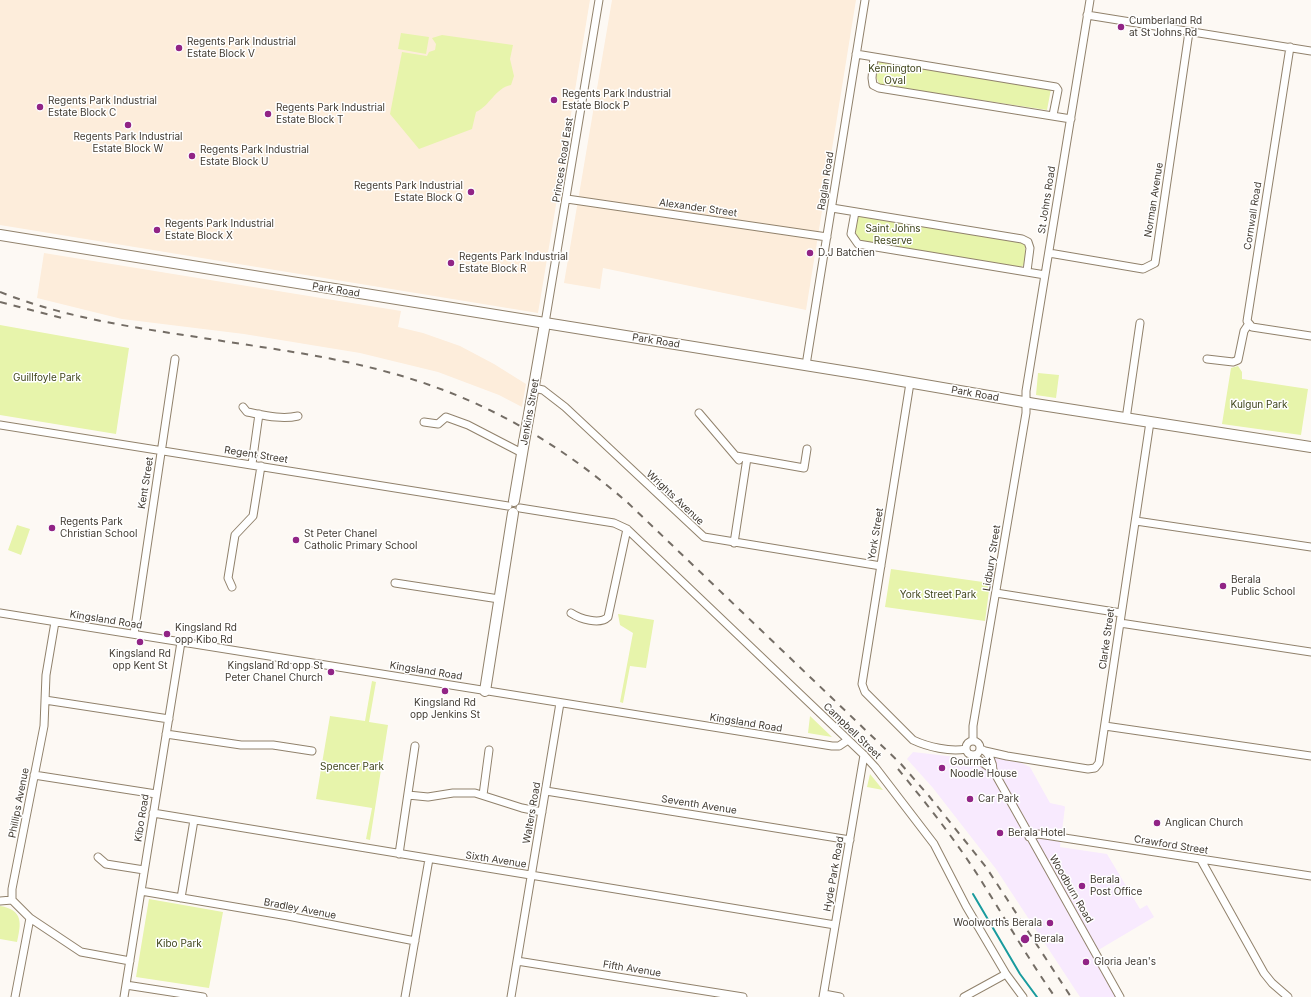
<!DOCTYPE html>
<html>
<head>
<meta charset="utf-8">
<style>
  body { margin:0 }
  canvas { display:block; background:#fdf9f4 }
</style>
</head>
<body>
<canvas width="1311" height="997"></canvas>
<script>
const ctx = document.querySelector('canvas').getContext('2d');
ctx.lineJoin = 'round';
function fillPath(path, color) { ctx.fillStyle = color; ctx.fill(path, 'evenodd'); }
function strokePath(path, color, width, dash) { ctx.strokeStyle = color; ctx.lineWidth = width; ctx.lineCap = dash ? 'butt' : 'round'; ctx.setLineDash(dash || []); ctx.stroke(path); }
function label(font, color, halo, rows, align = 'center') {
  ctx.font = font + ' Inter,sans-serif'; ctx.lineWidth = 3; ctx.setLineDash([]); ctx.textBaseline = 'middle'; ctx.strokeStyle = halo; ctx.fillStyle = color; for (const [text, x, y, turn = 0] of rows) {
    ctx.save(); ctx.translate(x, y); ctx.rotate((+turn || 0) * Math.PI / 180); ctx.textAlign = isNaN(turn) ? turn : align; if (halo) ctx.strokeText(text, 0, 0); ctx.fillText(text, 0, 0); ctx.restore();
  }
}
fillPath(new Path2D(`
  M913,752L982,760L1007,756L1030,767L1050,803L1064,806L1065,807L1060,847L1107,854L1140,909L1147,905L1154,917L1095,952L1120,997H1080L996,869L933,788L907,759Z`), '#f8eafe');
fillPath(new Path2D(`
  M0,0H590L538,313L0,225Z
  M612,0H856L806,310L603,268L600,289L564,283Z
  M44,253L401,311L398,327L423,333L460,346L494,364L526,384L522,407L499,395L438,372L360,353L244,334L122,319L37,298Z`), '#fdeddb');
fillPath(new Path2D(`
  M401,33L429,37L426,54L398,49Z
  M442,35L513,45L510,59L514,76L511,85C495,88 490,106 476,112L472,129L419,149L390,114L402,52L427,56L429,52L435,50L436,44L432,38Z
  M881,61L1051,89L1047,110L880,85L876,77L879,62Z
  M857,216L1022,243L1025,244V264L1021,267L860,241L855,232Z
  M0,325L129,348L116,434L0,415Z
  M1238,366L1242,372V379L1308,389L1301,435L1222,424L1231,368Z
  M1038,373L1059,375L1056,398L1036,395Z
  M17,525L30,529L21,555L8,550Z
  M891,569L990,583L985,621L885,607Z
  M618,614L654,620L646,668L630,666L623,703L620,702L633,633L620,625Z
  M372,681L376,682L369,722L388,725L370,840L366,839L372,808L316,799L330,716L365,721Z
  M810,716L832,737L808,733Z
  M870,774L883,790L867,787Z
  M149,899L223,912L209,988L136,977Z
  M0,906C24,910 21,924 17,942L0,939Z`), '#e7f4ab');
strokePath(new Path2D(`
  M973,894L1020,974L1037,997`), '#199b9e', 2);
const street = new Path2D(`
  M1087,15L1311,51
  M1290,47L1247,321L1252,327L1311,336
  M856,54L1056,87L1058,90L1053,115
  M874,57L872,78L873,85L879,88L1071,119
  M567,199L827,237
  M832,208L1022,239L1028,242L1030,248L1027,271
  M855,212L851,234L858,244L1045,275
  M1049,253L1143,269L1155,263L1189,32
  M545,323L599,0
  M1207,359L1233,362L1238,360L1244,331L1248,325
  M806,365L865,0
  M910,383L862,684L865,692L913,740C928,747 950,752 966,749
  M534,388L543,390L565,407L704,537L881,566
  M243,407L247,412C263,415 281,420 298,416
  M699,413L739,460
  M1126,419L1140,323
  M424,422L438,424L446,417L468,425L522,453
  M0,425L508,506
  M736,456L804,468L807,449
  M252,464L259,414
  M520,508L614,523L627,529L864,755L875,767L934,844L966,906L1006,974L1023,997
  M1136,521L1311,547
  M734,543L747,458
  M395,583L499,599
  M232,587L228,578L235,535L253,516L261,466
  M996,593L1121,613
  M0,613L832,746H839L848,740
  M571,613C580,619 600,625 608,617L627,529
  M55,622L46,675L44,726L12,889V900L30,918L81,952L130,961
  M1120,623L1311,652
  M134,634L175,359
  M45,700L169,719
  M1105,726L1311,756
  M166,734L241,745H273L312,751
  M973,741V726L1026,413V391L1090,0
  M966 748a7 7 0 1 1 14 0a7 7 0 1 1-14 0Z
  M983,750C989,753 993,763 993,770
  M985,751L1007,756L1088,769L1095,768L1099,763L1150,422
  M972,755L993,770L1120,997
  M34,775L156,794
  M546,791L850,840
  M408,795L428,797L453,793H475L522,808L542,812
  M483,795L489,750
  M153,813L835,925
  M1029,837L1038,834L1045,835L1311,876
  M399,854L415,746
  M98,857L106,864L144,870
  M1201,860L1264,973L1272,983L1288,997
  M141,891L288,916L415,941
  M181,898L194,820
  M0,901L12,900
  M517,961L743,997
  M126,985L203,997
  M824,994L840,997
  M15,997L30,918
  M124,997L181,642
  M405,997L429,859
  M511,997L560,703
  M823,997L864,755
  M964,997L1006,974`);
const secondary = new Path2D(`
  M0,235L867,375L1035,404L1311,447
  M529,414L545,323
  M514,501L524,442
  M485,691L513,513`);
strokePath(street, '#91826c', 9);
strokePath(secondary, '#91826c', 12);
strokePath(street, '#fff', 7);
strokePath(secondary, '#fff', 10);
strokePath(new Path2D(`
  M0,292C63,317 130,327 197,337C258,347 320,354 380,370C474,394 553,438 627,502L901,764L929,796L986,867L1071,997
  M0,302L66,319
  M898,769C926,803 953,837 977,874C1003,915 1027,957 1055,997`), '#746d65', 2, [7, 7]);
const secondaryBridge = new Path2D(`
  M524,442L529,414`);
strokePath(secondaryBridge, '#91826c', 12, []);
strokePath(secondaryBridge, '#fff', 10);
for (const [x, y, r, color] of [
  [1121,27,4,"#912486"],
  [179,48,4,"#912486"],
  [554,100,4,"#912486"],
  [40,107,4,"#912486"],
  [268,114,4,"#912486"],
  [128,125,4,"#912486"],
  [192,156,4,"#912486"],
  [471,192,4,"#912486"],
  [157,230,4,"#912486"],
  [810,253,4,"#912486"],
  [451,263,4,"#912486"],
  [52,528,4,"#912486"],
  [296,540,4,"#912486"],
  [1223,586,4,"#912486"],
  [167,634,4,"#912486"],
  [140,642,4,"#912486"],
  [331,672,4,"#912486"],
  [445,691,4,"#912486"],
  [942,768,4,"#912486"],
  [970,799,4,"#912486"],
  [1157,823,4,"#912486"],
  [1000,833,4,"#912486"],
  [1082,886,4,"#912486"],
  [1050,923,4,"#912486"],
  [1025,939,5,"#912486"],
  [1086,962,4,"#912486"]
]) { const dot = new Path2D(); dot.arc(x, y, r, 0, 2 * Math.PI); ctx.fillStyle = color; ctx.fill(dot); strokePath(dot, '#fff', 1.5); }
label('10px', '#423b32', '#fff', [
  ["Cumberland Rd",1129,21],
  ["at St Johns Rd",1129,33],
  ["Regents Park Industrial",187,42],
  ["Estate Block V",187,54],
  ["Regents Park Industrial",562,94],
  ["Estate Block P",562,106],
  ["Regents Park Industrial",48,101],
  ["Estate Block C",48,113],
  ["Regents Park Industrial",276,108],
  ["Estate Block T",276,120],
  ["Regents Park Industrial",128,137,"center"],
  ["Estate Block W",128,149,"center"],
  ["Regents Park Industrial",200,150],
  ["Estate Block U",200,162],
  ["Regents Park Industrial",463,186,"right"],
  ["Estate Block Q",463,198,"right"],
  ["Regents Park Industrial",165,224],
  ["Estate Block X",165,236],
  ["D.J Batchen",818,253],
  ["Regents Park Industrial",459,257],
  ["Estate Block R",459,269],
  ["Regents Park",60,522],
  ["Christian School",60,534],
  ["St Peter Chanel",304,534],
  ["Catholic Primary School",304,546],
  ["Berala",1231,580],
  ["Public School",1231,592],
  ["Kingsland Rd",175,628],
  ["opp Kibo Rd",175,640],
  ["Kingsland Rd",140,654,"center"],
  ["opp Kent St",140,666,"center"],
  ["Kingsland Rd opp St",323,666,"right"],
  ["Peter Chanel Church",323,678,"right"],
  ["Kingsland Rd",445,703,"center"],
  ["opp Jenkins St",445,715,"center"],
  ["Gourmet",950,762],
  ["Noodle House",950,774],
  ["Car Park",978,799],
  ["Anglican Church",1165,823],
  ["Berala Hotel",1008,833],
  ["Berala",1090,880],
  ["Post Office",1090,892],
  ["Woolworths Berala",1042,923,"right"],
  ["Berala",1034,939],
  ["Gloria Jean's",1094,962]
], 'left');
label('10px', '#40461c', '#fff', [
  ["Kennington",895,69],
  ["Oval",895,81],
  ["Saint Johns",893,229],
  ["Reserve",893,241],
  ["Guillfoyle Park",47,378],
  ["Kulgun Park",1259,405],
  ["York Street Park",938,595],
  ["Spencer Park",352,767],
  ["Kibo Park",179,944]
]);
label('10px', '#423b32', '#fff', [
  ["Princes Road East",563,160,-81],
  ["Raglan Road",826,181,-81],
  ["St Johns Road",1047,200,-81],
  ["Norman Avenue",1154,200,-81],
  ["Alexander Street",698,208,8],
  ["Cornwall Road",1253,216,-81],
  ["Park Road",336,290,9],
  ["Park Road",656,341,9],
  ["Park Road",975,394,10],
  ["Jenkins Street",530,412,-80],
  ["Regent Street",256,455,9],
  ["Kent Street",146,483,-81],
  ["Wrights Avenue",675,498,43],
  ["York Street",876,534,-81],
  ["Lidbury Street",992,558,-81],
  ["Kingsland Road",106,620,9],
  ["Clarke Street",1107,639,-82],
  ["Kingsland Road",426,671,9],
  ["Kingsland Road",746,723,9],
  ["Campbell Street",852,731,44],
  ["Phillips Avenue",19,803,-79],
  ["Seventh Avenue",699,805,9],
  ["Walters Road",532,813,-80],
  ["Kibo Road",142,818,-81],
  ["Crawford Street",1171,845,9],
  ["Sixth Avenue",496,860,9],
  ["Hyde Park Road",834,874,-80],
  ["Woodburn Road",1071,889,60],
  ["Bradley Avenue",300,909,11],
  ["Fifth Avenue",632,969,9]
]);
</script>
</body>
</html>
